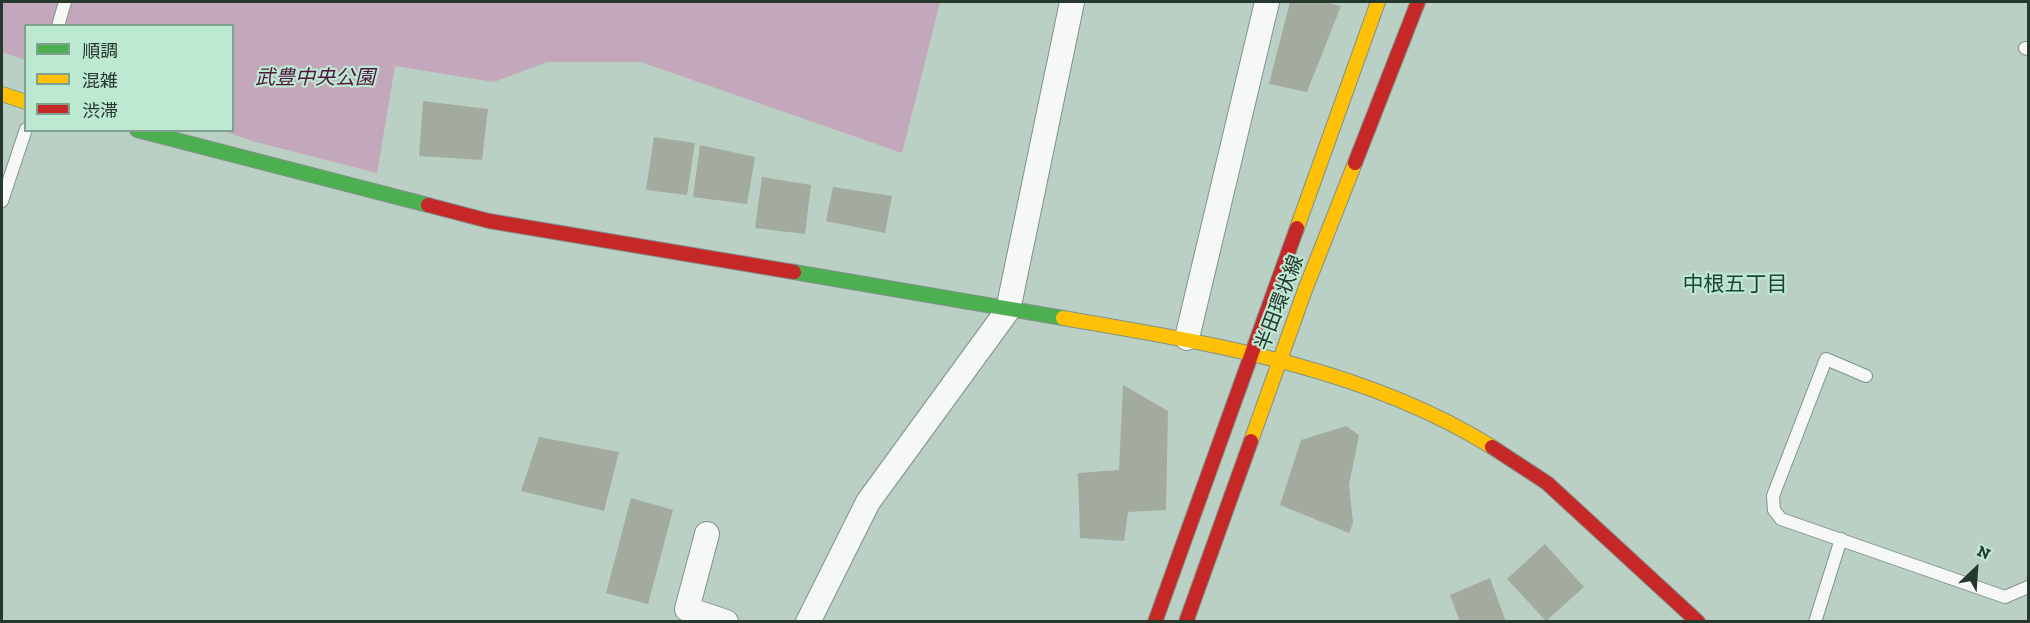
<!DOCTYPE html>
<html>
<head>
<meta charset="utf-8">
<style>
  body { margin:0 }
  #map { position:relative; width:2030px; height:623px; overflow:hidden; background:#bad0c5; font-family:"Zilla Slab","Noto Sans JP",serif }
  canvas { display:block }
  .frame { position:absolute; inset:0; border:3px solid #26372e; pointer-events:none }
  .legend { position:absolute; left:24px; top:24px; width:210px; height:108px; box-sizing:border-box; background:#bde8d1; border:2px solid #81a190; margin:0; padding:8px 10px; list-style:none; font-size:18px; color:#26372e }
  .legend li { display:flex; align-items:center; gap:12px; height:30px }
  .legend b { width:30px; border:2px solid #81a190 }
  .north { position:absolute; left:1946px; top:539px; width:60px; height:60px; -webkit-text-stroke:4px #bde8d1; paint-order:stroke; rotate:25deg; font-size:16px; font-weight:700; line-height:24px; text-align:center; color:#26372e }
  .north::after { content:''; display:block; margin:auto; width:21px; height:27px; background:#26372e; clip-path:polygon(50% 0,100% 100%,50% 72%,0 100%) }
</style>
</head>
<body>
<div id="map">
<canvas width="2030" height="623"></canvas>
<div class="frame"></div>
<ul class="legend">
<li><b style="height:8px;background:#4caf50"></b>順調</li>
<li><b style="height:8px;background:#ffc107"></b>混雑</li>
<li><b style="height:8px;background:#c62828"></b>渋滞</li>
</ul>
<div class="north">N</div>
</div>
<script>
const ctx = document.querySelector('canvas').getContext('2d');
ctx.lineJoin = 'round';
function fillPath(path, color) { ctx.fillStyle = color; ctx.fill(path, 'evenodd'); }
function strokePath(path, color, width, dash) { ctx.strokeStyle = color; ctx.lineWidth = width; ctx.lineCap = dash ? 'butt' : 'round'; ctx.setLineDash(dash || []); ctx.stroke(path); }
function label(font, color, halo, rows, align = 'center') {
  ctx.font = font + ' "Zilla Slab","Noto Sans JP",serif'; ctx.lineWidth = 4.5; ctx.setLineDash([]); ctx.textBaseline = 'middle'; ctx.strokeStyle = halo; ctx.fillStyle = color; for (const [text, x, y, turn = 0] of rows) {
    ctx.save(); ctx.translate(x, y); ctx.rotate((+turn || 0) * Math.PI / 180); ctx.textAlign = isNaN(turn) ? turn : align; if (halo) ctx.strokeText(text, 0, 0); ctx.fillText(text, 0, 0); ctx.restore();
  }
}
fillPath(new Path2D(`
  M2,2H940L902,153L641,62H547L494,82L395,66L377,173L252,141L224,131L232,130V26H26L25,60L2,52Z`), '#c3a7ba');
fillPath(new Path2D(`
  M1290,2H1324L1341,6L1307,92L1269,84Z
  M423,101L488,109L482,160L419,156Z
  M654,137L695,143L687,195L646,190Z
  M700,145L755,157L747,204L693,197Z
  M762,177L811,185L805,234L755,228Z
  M833,187L892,196L885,233L826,221Z
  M1123,385L1168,411L1166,510L1128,512L1124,541L1080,538L1078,473L1119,470Z
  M1346,426L1359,435L1349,485L1353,523L1349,533L1280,505L1301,440Z
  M539,437L619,452L604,511L521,491Z
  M631,498L673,510L648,604L606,593Z
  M1545,544L1584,587L1546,621L1507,579Z
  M1490,578L1506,622H1460L1450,595Z`), '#a2ab9e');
const lane = new Path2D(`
  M58,26L65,2
  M2025,48L2028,49
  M2,201L26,129
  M1866,376L1826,359L1773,496L1774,510L1781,519L2005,597L2028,587
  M1815,622L1841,539`);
const street = new Path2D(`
  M1187,338L1267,2
  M707,534L687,609L726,622
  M808,622L868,502L1008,310L1072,2`);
const fast = new Path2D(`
  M137,130L428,205
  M794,272L1063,318`);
const slow = new Path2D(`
  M2,94L26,102
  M1297,228L1378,2
  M1063,318C1209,343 1363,367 1492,447
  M1251,441L1305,290L1355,163`);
const jam = new Path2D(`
  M1355,163L1418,2
  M428,205L489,221L794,272
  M1492,447L1547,483L1698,622
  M1155,622L1297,228
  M1186,622L1251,441`);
strokePath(lane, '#809289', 14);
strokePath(street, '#809289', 26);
strokePath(fast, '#809289', 16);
strokePath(slow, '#809289', 16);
strokePath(jam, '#809289', 16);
strokePath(lane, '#f5f8f6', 12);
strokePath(street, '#f5f8f6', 24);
strokePath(fast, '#4caf50', 14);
strokePath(slow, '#ffc107', 14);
strokePath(jam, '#c62828', 14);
label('italic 20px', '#50143e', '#bde8d1', [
  ["武豊中央公園",315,78]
]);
label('20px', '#26372e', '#bde8d1', [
  ["半田環状線",1280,303,-69]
]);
label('21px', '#1d4331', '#bde8d1', [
  ["中根五丁目",1735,285]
]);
</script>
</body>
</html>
